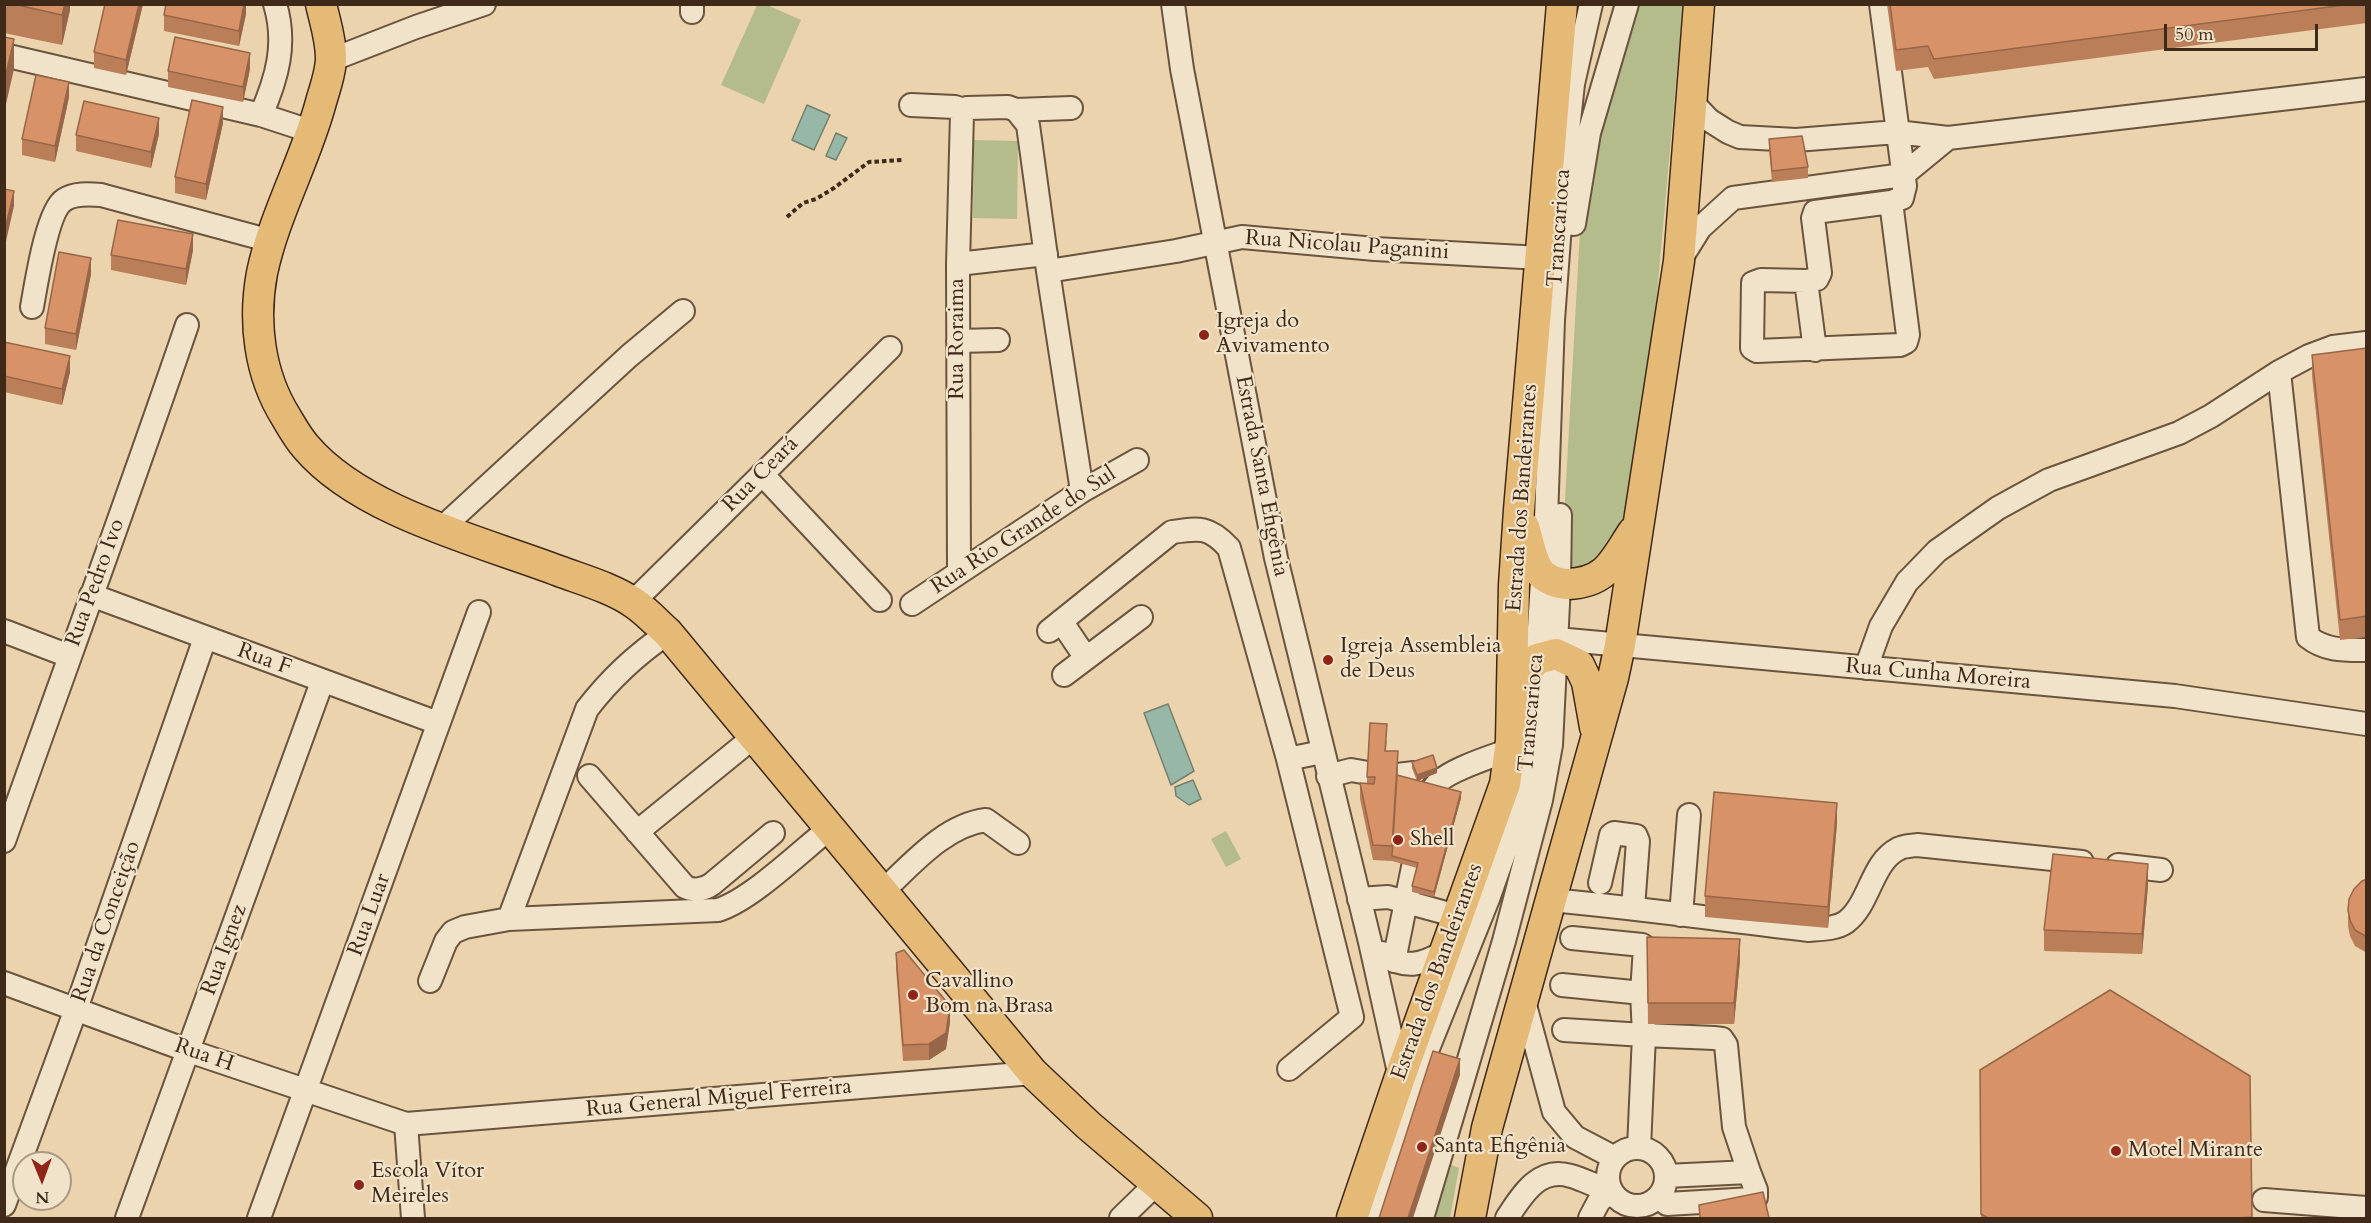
<!DOCTYPE html>
<html>
<head>
<meta charset="utf-8">
<style>
  body { margin:0 }
  #map { position:relative; width:2371px; height:1223px; overflow:hidden; background:#ead3ad; font-family:Cardo,serif }
  canvas { display:block }
  .frame { position:absolute; inset:0; border:6px solid #3f2919; pointer-events:none }
  .north { position:absolute; left:12px; top:1151px; width:60px; height:60px; box-sizing:border-box; background:#f1e2ca; border:2px solid #aa9883; border-radius:50%; rotate:179deg; font-size:16px; font-weight:700; line-height:24px; text-align:center; color:#3f2919 }
  .north::after { content:''; display:block; margin:auto; width:21px; height:27px; background:#8f2418; clip-path:polygon(50% 0,100% 100%,50% 72%,0 100%) }
  .scale { position:absolute; left:2164px; top:24px; width:154px; height:27px; box-sizing:border-box; border:3px solid #3f2919; border-top:0; padding-left:8px; font-size:18px; line-height:21px; white-space:nowrap; color:#3f2919; -webkit-text-stroke:4px #f1e2ca; paint-order:stroke }
</style>
</head>
<body>
<div id="map">
<canvas width="2371" height="1223"></canvas>
<div class="frame"></div>
<div class="north">N</div>
<div class="scale">50 m</div>
</div>
<script>
const ctx = document.querySelector('canvas').getContext('2d');
ctx.lineJoin = 'round';
function fillPath(path, color) { ctx.fillStyle = color; ctx.fill(path, 'evenodd'); }
function strokePath(path, color, width, dash) { ctx.strokeStyle = color; ctx.lineWidth = width; ctx.lineCap = dash ? 'butt' : 'round'; ctx.setLineDash(dash || []); ctx.stroke(path); }
function label(font, color, halo, rows, align = 'center') {
  ctx.font = font + ' Cardo,serif'; ctx.lineWidth = 4.5; ctx.setLineDash([]); ctx.textBaseline = 'middle'; ctx.strokeStyle = halo; ctx.fillStyle = color; for (const [text, x, y, turn = 0] of rows) {
    ctx.save(); ctx.translate(x, y); ctx.rotate((+turn || 0) * Math.PI / 180); ctx.textAlign = isNaN(turn) ? turn : align; if (halo) ctx.strokeText(text, 0, 0); ctx.fillText(text, 0, 0); ctx.restore();
  }
}
fillPath(new Path2D(`
  M757,5H767L801,20L764,104L721,85Z
  M1632,5H1683L1655,316L1632,512L1625,549L1567,577L1565,500L1582,195Z
  M974,140L1018,141L1017,219L973,218Z
  M1226,831L1241,859L1226,867L1211,839Z
  M1447,1163L1459,1168L1450,1218H1431Z`), '#b5bc8b');
const water = new Path2D(`
  M807,105L830,115L814,150L792,140Z
  M836,133L847,138L836,160L826,156Z
  M1168,704L1194,771L1171,785L1144,713Z
  M1193,780L1201,799L1189,805L1176,796L1175,787Z`);
fillPath(water, '#98b8a7');
strokePath(water, '#747f6e', 1.5);
const minor = new Path2D(`
  M1173,4L1182,69L1276,558L1370,942L1400,1077
  M692,12V4
  M4,55L261,115L313,132
  M331,60L416,27L484,4
  M911,105L955,107L964,110
  M1016,110L1071,108
  M261,115C277,78 287,44 275,4
  M1948,138L2366,89
  M1574,224L1589,133L1627,4
  M1680,260L1700,228L1733,198L1903,175L1948,138L1897,132L1796,140L1740,137L1728,132L1709,120L1691,101
  M958,264L1046,254
  M1048,271L1176,251L1242,237L1375,249L1541,258
  M1806,281L1761,280L1753,283L1752,348L1757,351L1900,345L1906,342L1908,335L1891,202L1902,198L1905,186L1881,4
  M32,307C36,285 47,211 64,200C74,193 89,194 101,195L271,241
  M958,341L998,340
  M1815,350L1806,281L1817,279L1820,273L1813,218L1815,212L1891,202
  M2279,372L2308,637C2326,651 2344,650 2366,650
  M762,474L880,600
  M442,528L629,356L683,311
  M959,572L958,264L962,114L967,108L1008,107L1016,110L1028,125L1048,271L1082,491
  M91,595L438,723
  M633,602L890,348
  M912,604L1082,491L1137,460
  M1061,621L1086,658
  M4,631L69,656
  M1049,631L1172,532C1199,528 1209,526 1229,548L1288,759
  M1543,644L1557,639L2175,696L2366,724
  M1866,668L1881,626L1907,582L1937,551L1998,508L2049,480L2179,433L2211,416L2279,372L2309,356L2333,347L2366,343
  M1064,675L1141,617
  M1397,775L1414,773
  M589,776L685,887C693,891 704,890 712,884L773,833
  M1328,776L1351,770L1368,773
  M1433,790C1438,773 1493,756 1510,750
  M637,832L755,736
  M4,841C65,669 128,498 187,325
  M2118,865L2161,870
  M1600,883L1611,835L1614,833L1636,836L1638,841L1633,908
  M883,891C912,864 945,825 986,820L1018,843
  M1359,899L1388,897L1457,916
  M1551,900C1638,908 1723,920 1809,930C1822,929 1836,929 1846,922C1870,904 1871,863 1898,849C1903,846 1911,846 1917,845L2082,862
  M1681,915L1689,815
  M509,919L587,709C610,679 637,654 668,633
  M1572,938L1642,945L1645,947L1642,993L1644,1035L1714,1038L1722,1039L1726,1045L1734,1127L1749,1172L1666,1176
  M1382,953C1405,970 1422,965 1444,952
  M1394,961L1413,867
  M430,981L446,941L453,932L465,927L509,919L718,910C751,900 801,851 830,828
  M4,983L189,1051L406,1124L1033,1073
  M1562,985L1642,993
  M1523,998L1554,1112L1575,1137L1615,1158
  M1564,1030L1644,1035L1639,1148
  M1289,1069L1352,1017L1288,759L1322,752
  M406,1124L413,1218
  M1608 1177a29 29 0 1 1 58 0a29 29 0 1 1-58 0Z
  M2264,1200L2366,1208
  M1667,1204L1752,1199L1756,1197V1190L1749,1172
  M4,1205L76,1009L205,638
  M127,1218L322,682
  M259,1218L479,612
  M1121,1218L1156,1184
  M1376,1218L1394,1150L1425,1056L1488,899L1520,808L1530,767L1546,519L1553,320L1565,157L1573,84L1591,4
  M1422,1218L1504,941L1541,800L1551,745L1559,584L1560,515
  M1507,1218C1522,1195 1539,1166 1571,1176C1585,1180 1597,1187 1611,1191
  M1590,1218L1599,1201L1611,1191`);
const major = new Path2D(`
  M321,4C325,22 331,39 331,58C331,72 325,88 321,102C306,159 274,215 262,273C253,321 259,374 286,417C292,427 298,438 306,447C361,512 480,541 559,571C583,580 612,588 634,603C646,611 657,623 668,633L1033,1073L1088,1125L1197,1218
  M1524,527C1529,542 1531,559 1539,571C1545,579 1558,584 1568,584C1607,582 1613,562 1633,532
  M1512,686L1537,659L1556,654L1579,665L1587,682L1595,727
  M1352,1218L1400,1077L1505,784L1511,741L1514,585L1519,510L1562,4
  M1470,1218L1487,1128L1613,678L1620,645L1679,261L1699,4`);
strokePath(minor, '#6a543e', 26);
strokePath(major, '#3f2919', 33);
strokePath(new Path2D(`
  M787,217L803,203L816,199L834,188L869,162L903,160`), '#3f2919', 4, [4.5, 3]);
strokePath(minor, '#f1e2ca', 22);
strokePath(major, '#e5ba76', 30);
fillPath(new Path2D(`
  M4,4H70V10L62,45L4,33Z
  M105,4H143L126,75L94,68V52Z
  M246,4V14L239,46L164,31V15Z
  M1887,4H2367V23L1934,79L1928,67L1896,71Z
  M250,69L243,102L168,87V71Z
  M69,97L55,162L22,155V139Z
  M223,123L206,200L175,193V177Z
  M159,134L151,168L76,151V135Z
  M1769,139L1808,167V178L1772,182L1769,149Z
  M193,250L186,285L111,270V255Z
  M91,274L76,350L45,344V328Z
  M4,342L70,372L62,405L4,392Z
  M2367,348V637L2340,640L2312,376V355Z
  M1387,740L1386,751L1398,767V775L1461,798L1434,897L1412,892V886L1417,868L1392,861L1373,860L1360,799V783H1367V777Z
  M1412,762L1437,773L1417,781L1412,768Z
  M1837,823L1828,928L1705,917V896Z
  M2367,879V953L2355,946L2350,936L2348,926V910Z
  M2148,885L2142,954L2044,951V930Z
  M1647,937L1740,960L1734,1024H1648Z
  M896,953L950,1022L946,1049L929,1060L903,1061L896,968Z
  M1980,1070L2250,1076L2252,1218H1981Z`), '#ba7e59');
fillPath(new Path2D(`
  M65,4H70V10L62,45V15Z
  M139,4H143L126,75V60Z
  M244,4H246V14L239,46V31Z
  M14,39V69L4,113V83Z
  M250,53V69L243,102V87Z
  M69,82V97L55,162V146Z
  M223,107V123L206,200V184Z
  M159,118V134L151,168V152Z
  M14,191V206L4,250V234Z
  M193,234V250L186,285V269Z
  M91,258V274L76,350V334Z
  M70,356V372L62,405V389Z
  M1437,768V773L1417,781V775Z
  M1461,792V798L1434,897V892Z
  M1837,803V823L1828,928V907Z
  M2148,864V885L2142,954V934Z
  M1740,939V960L1734,1024V1003Z
  M950,1006V1022L946,1049L929,1060V1044Z
  M1460,1059V1075L1413,1218H1408Z`), '#976648');
const building = new Path2D(`
  M13,4H65L62,15Z
  M105,4H139L126,60L94,52Z
  M166,4H244L239,31L164,15Z
  M1890,4H2352L1934,59L1928,46L1896,50Z
  M4,37L14,39L4,83Z
  M175,37L250,53L243,87L168,71Z
  M36,75L69,82L55,146L22,139Z
  M192,100L223,107L206,184L175,177Z
  M84,101L159,118L151,152L76,135Z
  M1802,136L1808,167L1772,171L1769,139Z
  M4,189L14,191L4,234Z
  M118,220L193,234L186,269L111,255Z
  M59,252L91,258L76,334L45,328Z
  M4,342L70,356L62,389L4,376Z
  M2367,348V616L2340,620L2312,355Z
  M1370,723L1387,724L1385,751H1398L1392,846L1373,845L1360,783L1374,784L1375,777H1367Z
  M1433,755L1437,768L1417,775L1412,762Z
  M1397,775L1461,792L1434,892L1412,886L1418,863L1392,856Z
  M1714,792L1837,803L1828,907L1705,896Z
  M2053,854L2148,864L2142,934L2044,930Z
  M2367,879V937L2355,930L2350,920L2348,910L2349,899L2354,889L2362,881Z
  M1647,937L1740,939L1734,1003H1648Z
  M904,950L950,1006L946,1033L929,1044L903,1045L896,953Z
  M2110,990L2250,1076L2252,1217L2237,1218H1988L1981,1214L1980,1070Z
  M1433,1051L1460,1059L1408,1218H1379Z
  M1763,1192L1769,1218H1700L1699,1205Z`);
fillPath(building, '#d89267');
strokePath(building, '#976648', 1.5);
for (const [x, y, r, color] of [
  [1204,335,6,"#8f2418"],
  [1328,660,6,"#8f2418"],
  [1398,840,6,"#8f2418"],
  [913,995,6,"#8f2418"],
  [1422,1147,6,"#8f2418"],
  [2116,1151,6,"#8f2418"],
  [359,1185,6,"#8f2418"]
]) { const dot = new Path2D(); dot.arc(x, y, r, 0, 2 * Math.PI); ctx.fillStyle = color; ctx.fill(dot); strokePath(dot, '#f1e2ca', 2); }
label('22px', '#3f2919', '#f1e2ca', [
  ["Transcarioca",1560,228,-86],
  ["Rua Nicolau Paganini",1347,246,4],
  ["Rua Roraima",958,339,-90],
  ["Rua Ceará",761,475,-45],
  ["Estrada Santa Efigênia",1261,476,79],
  ["Estrada dos Bandeirantes",1523,498,-86],
  ["Rua Rio Grande do Sul",1024,531,-33],
  ["Rua Pedro Ivo",96,583,-70],
  ["Rua F",264,660,20],
  ["Rua Cunha Moreira",1938,675,5],
  ["Transcarioca",1532,713,-85],
  ["Rua Luar",370,915,-70],
  ["Rua da Conceição",107,922,-71],
  ["Rua Ignez",225,950,-70],
  ["Estrada dos Bandeirantes",1438,972,-70],
  ["Rua H",204,1056,19],
  ["Rua General Miguel Ferreira",719,1099,-5]
]);
label('22px', '#3f2919', '#f1e2ca', [
  ["Igreja do",1216,322],
  ["Avivamento",1216,347],
  ["Igreja Assembleia",1340,647],
  ["de Deus",1340,672],
  ["Shell",1410,840],
  ["Cavallino",925,982],
  ["Bom na Brasa",925,1007],
  ["Santa Efigênia",1434,1147],
  ["Motel Mirante",2128,1151],
  ["Escola Vítor",371,1172],
  ["Meireles",371,1197]
], 'left');
</script>
</body>
</html>
